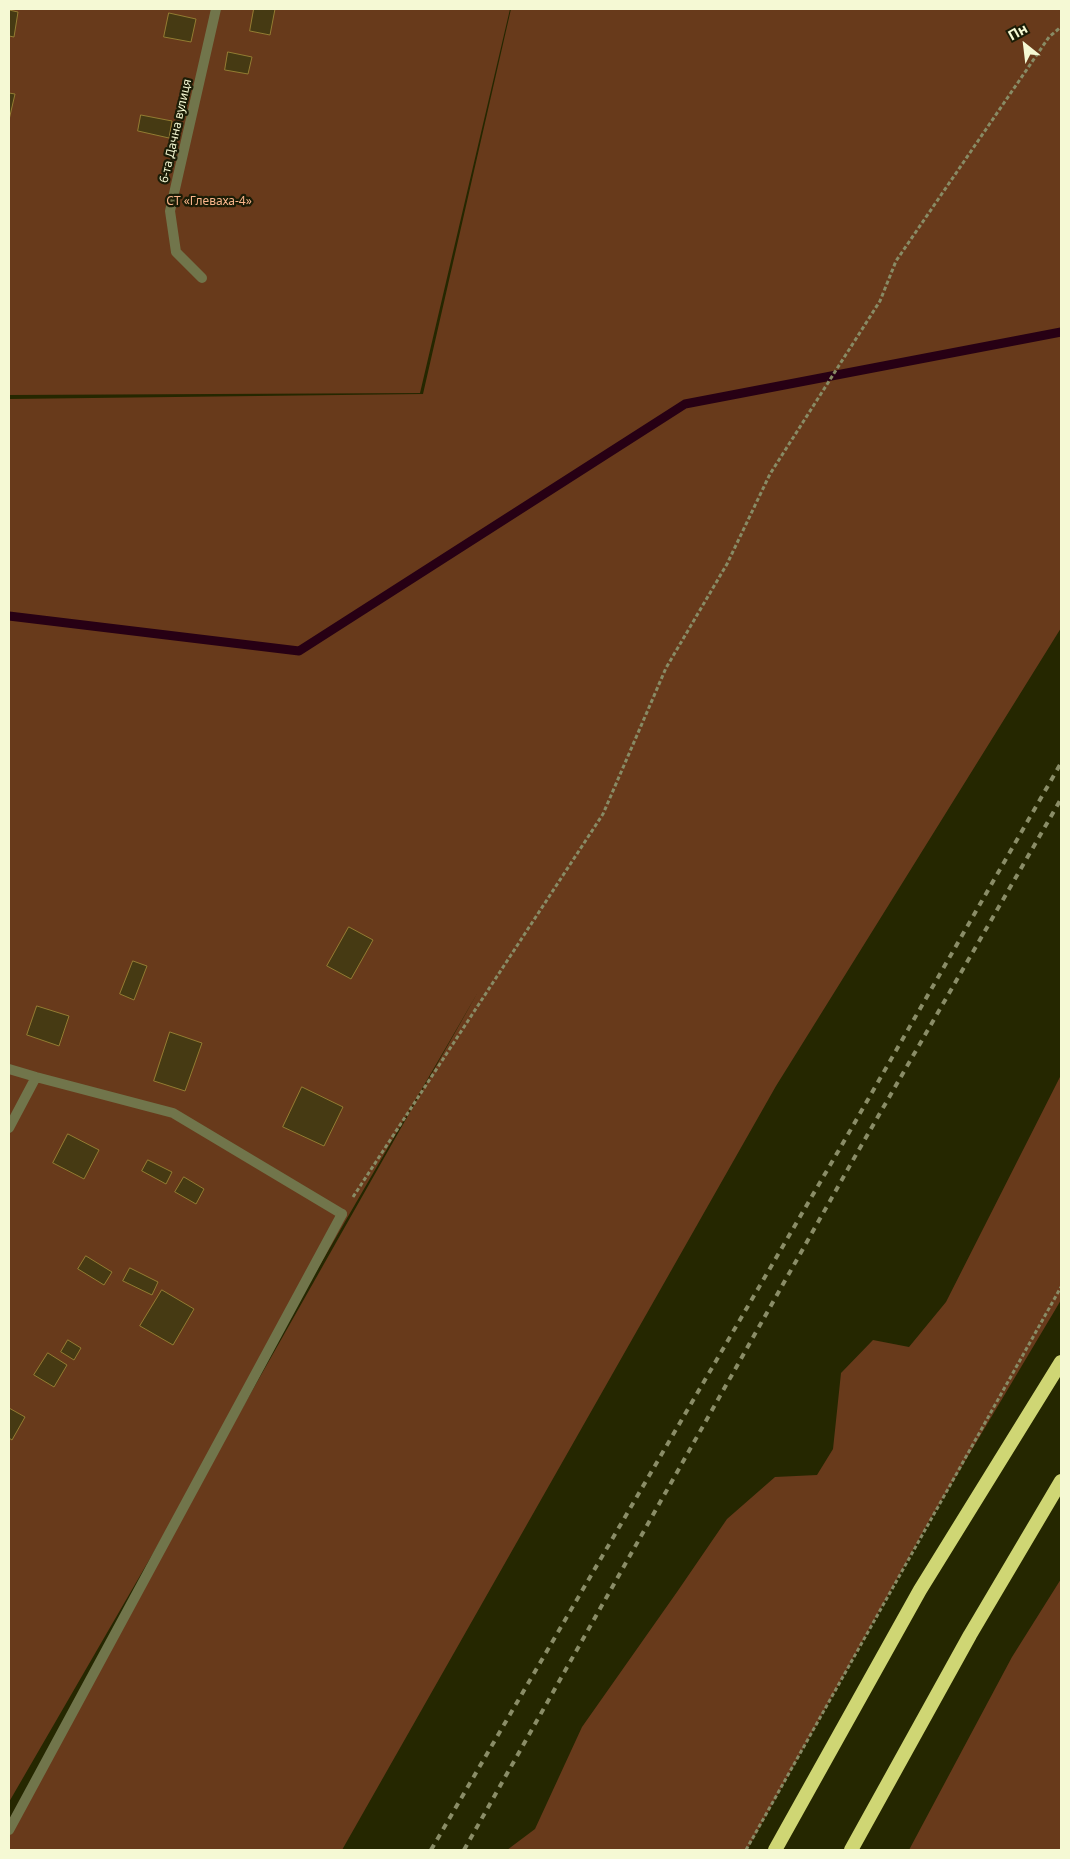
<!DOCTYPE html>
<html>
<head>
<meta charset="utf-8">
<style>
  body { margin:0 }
  #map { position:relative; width:1070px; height:1859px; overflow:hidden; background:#252700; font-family:"Noto Sans",sans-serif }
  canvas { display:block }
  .frame { position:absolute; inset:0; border:10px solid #f5f9d4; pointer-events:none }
  .north { position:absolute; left:1000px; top:20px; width:50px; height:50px; -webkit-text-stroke:4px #1b1c06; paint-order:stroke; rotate:331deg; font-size:14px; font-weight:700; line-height:20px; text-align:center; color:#f5f9d4 }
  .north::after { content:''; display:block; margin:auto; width:18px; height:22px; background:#f5f9d4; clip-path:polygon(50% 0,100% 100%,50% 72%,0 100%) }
</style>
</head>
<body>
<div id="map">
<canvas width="1070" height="1859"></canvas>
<div class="frame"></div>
<div class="north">Пн</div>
</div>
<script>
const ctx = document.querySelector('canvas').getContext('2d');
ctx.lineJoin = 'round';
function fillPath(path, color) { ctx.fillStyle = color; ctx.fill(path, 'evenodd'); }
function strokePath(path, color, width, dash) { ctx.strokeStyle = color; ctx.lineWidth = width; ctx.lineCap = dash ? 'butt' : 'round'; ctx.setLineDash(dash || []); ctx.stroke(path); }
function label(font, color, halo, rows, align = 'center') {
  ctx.font = font + ' "Noto Sans",sans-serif'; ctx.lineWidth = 4.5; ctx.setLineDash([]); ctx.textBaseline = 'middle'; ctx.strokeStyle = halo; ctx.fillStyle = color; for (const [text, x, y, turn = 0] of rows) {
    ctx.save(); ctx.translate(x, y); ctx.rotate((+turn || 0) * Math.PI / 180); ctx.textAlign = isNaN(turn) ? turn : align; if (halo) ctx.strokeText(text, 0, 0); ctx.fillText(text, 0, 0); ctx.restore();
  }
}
fillPath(new Path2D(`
  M9,9H510L420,393L9,395Z
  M511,9H1061V628L776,1086L342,1850H9V1820L478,992L9,1802V399L423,394Z
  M1061,1075V1300L927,1525L747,1850H507L535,1829L582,1727L677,1592L727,1519L775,1477L817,1475L833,1449L841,1373L873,1340L909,1347L946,1302Z
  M1061,1579V1850H909L1012,1657Z`), '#683a1b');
strokePath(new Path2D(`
  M9,616L299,651L685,404L1061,332`), '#270014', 9);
const building = new Path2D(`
  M254,9H275L270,35L250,31Z
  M9,10L18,12L14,37L9,36Z
  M169,13L196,19L191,42L164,37Z
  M228,52L252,57L248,74L225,70Z
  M9,93L15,94L9,120Z
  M141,115L172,121L169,138L138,131Z
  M349,927L373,940L351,979L327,966Z
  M133,961L147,966L134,1000L120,994Z
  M37,1006L69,1016L59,1046L27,1035Z
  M170,1032L202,1043L185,1091L154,1081Z
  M302,1087L343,1107L324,1146L283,1127Z
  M68,1134L99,1150L84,1179L53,1163Z
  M148,1160L172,1172L166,1184L142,1171Z
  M184,1177L204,1189L196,1204L175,1192Z
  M86,1256L112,1272L104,1285L78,1269Z
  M130,1268L158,1282L152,1295L123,1281Z
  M162,1290L194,1309L173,1345L140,1326Z
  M68,1340L81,1348L74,1360L61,1352Z
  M48,1353L67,1365L54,1387L34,1375Z
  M9,1408L25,1417L12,1440L9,1438Z`);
fillPath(building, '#463a13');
strokePath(building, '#927c32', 1);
strokePath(new Path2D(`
  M353,1197L603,814L666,668L727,564L770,474L880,301L896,261L1049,37L1061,27
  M746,1850L1061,1287`), '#888b65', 3, [4, 2.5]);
strokePath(new Path2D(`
  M202,278L176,252L170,211L216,9
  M9,1069L36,1077L173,1113L342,1214
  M9,1128L36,1077`), '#71754b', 10);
strokePath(new Path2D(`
  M9,1830L342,1214`), '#71754b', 10);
strokePath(new Path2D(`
  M775,1850L920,1590L1061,1362
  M851,1850L970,1635L1061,1481`), '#cfd674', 14);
strokePath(new Path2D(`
  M431,1850L843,1143L1061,763
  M464,1850L857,1153L1061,799`), '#8a8d67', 4, [6, 6]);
label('12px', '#f5f9d4', '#1b1c06', [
  ["6-та Дачна вулиця",176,131,-77]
]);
label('12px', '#f9b58b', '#1b1c06', [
  ["СТ «Глеваха-4»",209,202]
]);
</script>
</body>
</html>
